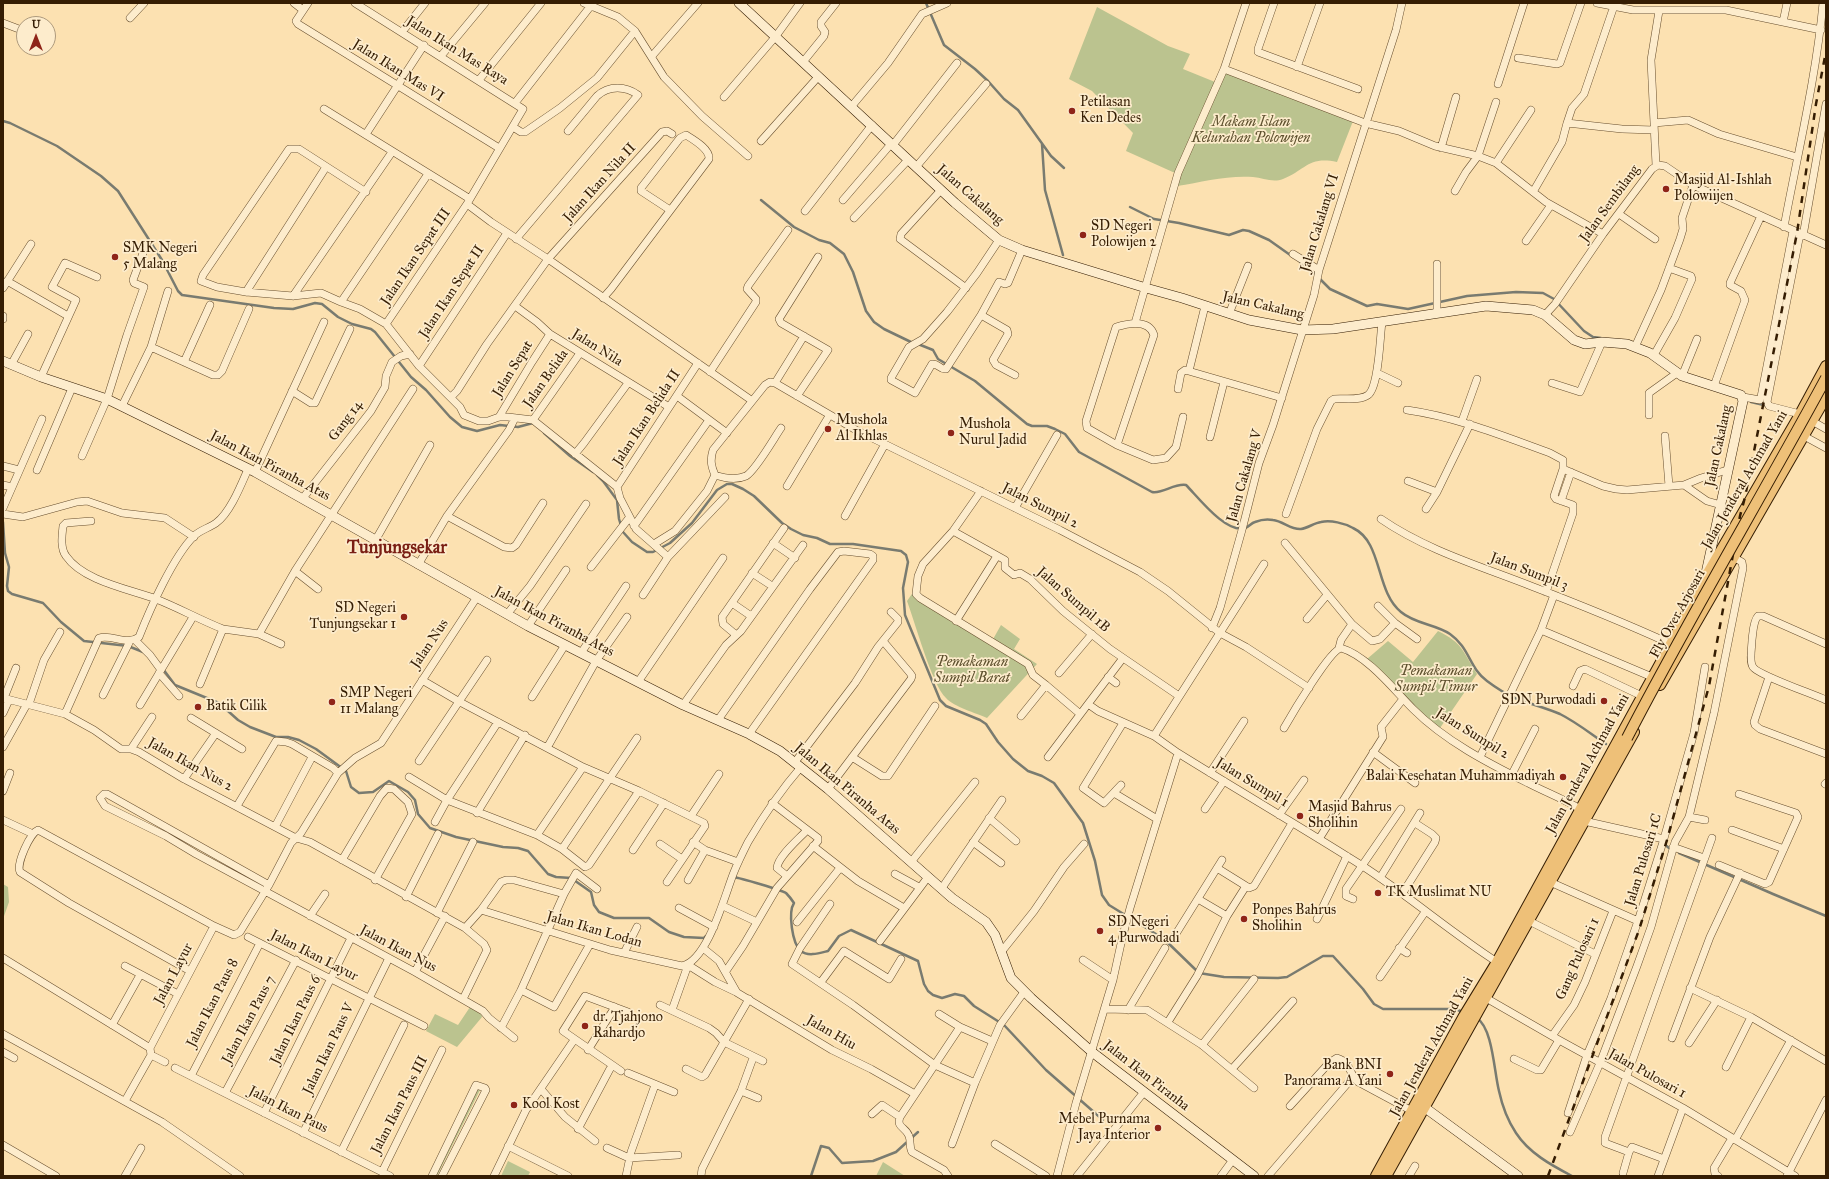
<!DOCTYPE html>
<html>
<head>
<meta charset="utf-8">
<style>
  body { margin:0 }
  #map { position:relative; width:1829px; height:1179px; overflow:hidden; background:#fce1b1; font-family:"IM FELL Great Primer",serif }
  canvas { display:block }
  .frame { position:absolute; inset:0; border:4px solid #351d03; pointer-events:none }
  .north { position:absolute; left:16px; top:16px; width:40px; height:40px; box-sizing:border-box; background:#fdeccc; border:1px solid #ad997c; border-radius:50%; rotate:0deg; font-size:11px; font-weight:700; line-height:16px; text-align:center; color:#351d03 }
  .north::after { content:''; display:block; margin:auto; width:14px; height:18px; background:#8f2418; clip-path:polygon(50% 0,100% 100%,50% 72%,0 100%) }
</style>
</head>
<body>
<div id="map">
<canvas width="1829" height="1179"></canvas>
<div class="frame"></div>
<div class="north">U</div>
</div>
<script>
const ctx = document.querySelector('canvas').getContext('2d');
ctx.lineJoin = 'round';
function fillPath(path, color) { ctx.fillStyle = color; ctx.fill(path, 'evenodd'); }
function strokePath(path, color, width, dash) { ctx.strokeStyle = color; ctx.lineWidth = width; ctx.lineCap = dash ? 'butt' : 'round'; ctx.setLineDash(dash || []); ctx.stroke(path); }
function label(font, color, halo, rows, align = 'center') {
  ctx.font = font + ' "IM FELL Great Primer",serif'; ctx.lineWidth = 3.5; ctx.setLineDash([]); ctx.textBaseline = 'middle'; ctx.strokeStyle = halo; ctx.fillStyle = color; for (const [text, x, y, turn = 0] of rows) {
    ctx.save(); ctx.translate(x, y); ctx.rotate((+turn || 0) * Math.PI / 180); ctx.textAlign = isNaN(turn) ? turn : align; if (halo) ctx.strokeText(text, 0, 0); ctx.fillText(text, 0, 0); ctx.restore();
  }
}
fillPath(new Path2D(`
  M1097,7L1168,46L1190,54L1183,69L1215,82L1175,173L1126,151L1133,133L1092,91L1069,79Z
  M1226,72L1353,121L1337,162C1308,156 1306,170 1283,179C1273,183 1263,178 1253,177C1228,175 1202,182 1177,186L1181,172Z
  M914,591L992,641L1001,625L1020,639L1014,649L1037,664L987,718C976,713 954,707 946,698C932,685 915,622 907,601Z
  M1438,631C1463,643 1463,652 1477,674L1440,728L1416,708L1367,659L1388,641L1413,662Z
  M3,884L8,887L9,902L3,919Z
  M470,1007L481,1013L482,1017L457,1047L426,1031L435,1014L458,1025Z
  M478,1089L480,1090L437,1176H435Z
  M508,1161L530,1172L528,1176H501Z
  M883,1162L905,1176H876Z`), '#bbc38f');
strokePath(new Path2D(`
  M926,3L944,45L975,69L988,81L1004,99L1018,110L1051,156L1064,168
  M3,121L10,123L57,146L101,176L118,191L162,260L178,291L182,295L274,308L293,309L315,303L322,304L338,317L352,324L371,329L375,332L411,377L426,390L450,417L462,427L477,431L500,425L518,427L533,423
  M1042,144L1045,190L1063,255
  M761,200L794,227L819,240L830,243L844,254L853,272L866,311L874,322L884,329L913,343
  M1130,207L1154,219L1179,223L1229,235L1243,230L1249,231L1269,240L1293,257
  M1300,262L1314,273L1330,289L1367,306L1377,304L1408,309L1467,296L1516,292L1543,293L1554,299L1584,331L1593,337L1601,338
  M918,344L933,350L938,359L975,381L1027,424L1032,426H1047L1055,429L1065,434L1079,452L1152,492C1163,494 1174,483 1186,485C1198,497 1226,534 1245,528C1249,527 1251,523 1255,522C1260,520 1268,519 1273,520C1283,521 1291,530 1301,529C1308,528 1314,523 1321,522C1331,520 1344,523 1353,528C1383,542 1375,591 1401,612C1415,624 1435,624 1450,634C1470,648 1469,668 1487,681C1495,687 1506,694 1515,698C1530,704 1546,708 1560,714C1576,722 1591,734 1606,744
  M1751,402L1768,406
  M544,433L570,456L593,472
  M597,475L603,481L617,500L619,519L623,532L632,542L647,552H653L670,543L692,523L717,490L727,484H732L743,489L754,496L782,523L791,529L803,535L817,538L830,544H853L901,551L906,555L908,562L903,588L905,615L940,700L946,706L980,720L986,724L998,742L1013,759L1028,771L1042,776L1054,783L1083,823L1095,861L1102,895L1109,905L1164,939L1199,973L1224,977L1278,978L1287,977L1323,956H1333L1363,989L1374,1004L1383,1009H1454L1464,1012
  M3,522L5,553L9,567L7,586L8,591L12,594L43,603L61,622L84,641L128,646L143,652
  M163,669L175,685L219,703L238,720L250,727L276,737H288L299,740L316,749L346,771L351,787L359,793L373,792L389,781L408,792L415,800L418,814L430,828L456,837L503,847L518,848L528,851L548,874L556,877L571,878L591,892L594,905L599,912L614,918H649L669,932L684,937L704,938L706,936
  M1663,843L1669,848
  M1679,853L1773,894L1826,916
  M733,877C741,878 781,890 786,893C789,896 792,900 794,903C788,912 792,944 801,951C808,957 820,953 828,951L839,936L851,930L918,961L924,984L928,991L933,995L942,998L955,994L964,996L974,1006L1004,1025L1046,1070L1103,1120
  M1477,1018C1493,1029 1494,1072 1499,1091C1502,1105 1508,1121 1516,1133C1529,1153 1551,1165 1572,1176
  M811,1176L821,1146L829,1148L842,1163L873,1161L896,1152L918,1132`), '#797b70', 2.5);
const street = new Path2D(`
  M294,3L303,10
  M308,3L296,21L298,24L499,148
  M355,3L523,109L467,204L386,324
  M584,3L618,17L635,31L664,77L702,116L748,156
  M1274,3L1258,49V52L1358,89
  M1597,3L1633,10H1726L1821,30
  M130,18L144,3
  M1783,22L1787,3
  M3,23L24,31
  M402,32L425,3
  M441,56L485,3
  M652,56L698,3
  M1518,58L1557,64L1560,63L1581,3
  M803,62L824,36L825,32L821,26V22L836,3
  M1297,67L1320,3
  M1224,69L1365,123L1399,131L1435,146L1478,156L1496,163L1546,202L1603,234
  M479,80L541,3
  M1498,84L1524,3
  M724,97L776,36L800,3
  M515,103L593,3
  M851,107L888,63L922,14L947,3
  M324,109L470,199
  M1567,123L1572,108L1584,94L1615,3
  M1654,123L1688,120L1719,134L1797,157
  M513,127L521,132H525L560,108L597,78L635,31
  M366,134L424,45
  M761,141L818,77
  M893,145L957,63
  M1441,148L1456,97
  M1496,163L1531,110
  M1656,165L1651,60L1659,11
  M916,167L986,84
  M941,190L901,234L900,239L966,288
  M1455,191L1466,172L1478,156L1496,102
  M366,192L299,149H289L203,275L201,281L217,287L246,292L293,296L321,293L341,302L360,309L386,324L419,366L460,407L464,415L479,421H488L499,417H508L533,420L617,487L620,498L636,529L668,557
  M1533,192L1562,142L1567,123L1622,129L1654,130
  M843,200L891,144
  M467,204L491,222L548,259L751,400
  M805,211L872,125
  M1619,214L1655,239
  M854,218L908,160
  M1784,227C1798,152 1816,78 1823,3
  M1800,234L1767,402L1769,406L1800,414
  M1803,236L1826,104
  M516,239L638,95C626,86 609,85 597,96L568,131
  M999,240L977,273L947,312L923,339L909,347L891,378V380L915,393L932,364C938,363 940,370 946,369L981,315L999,282L1005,284L1008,283L1022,250
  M1526,241L1551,205
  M1293,254L1319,270
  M1437,264V313
  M7,281L68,316
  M3,288L31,244
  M246,292L326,167
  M293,296L392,152
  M603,298L611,289L709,159C710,149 694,140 686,135L680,138L641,188V191L670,210
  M341,302L428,174
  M515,306L537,322L550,334L669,407
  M1229,314L1248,266
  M981,315L1007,330L1008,334L993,360L996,365L1015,375
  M1545,315L1555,304L1603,234L1652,169L1658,165L1665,166L1693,185L1826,245
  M3,316V319
  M1135,323L1178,173L1224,69L1246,3
  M151,347L213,375H218L222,371L249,309
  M1635,347L1661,290L1680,239L1683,229L1682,218L1693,185
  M1654,355L1675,318L1692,279L1691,276L1669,268
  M184,362L210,305
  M11,365L28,334
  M419,366L507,233
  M1189,371L1205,306
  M710,372L756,302V299L747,289L748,286L788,230
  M1377,373L1398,383
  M1682,376L1697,339
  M41,377L76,300L52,287L65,263L97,277
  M775,383L804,336
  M1552,383L1580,392L1602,342
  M1714,386L1745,300L1741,291L1730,285V283L1761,216
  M1178,389L1181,373L1185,370L1282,398
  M292,391L311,403H315L350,329
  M677,396L727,433
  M797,396L828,350L781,323L779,319L818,257
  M451,397L457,391L487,344L548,259L662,132L667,131L672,134
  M1743,397L1760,400L1761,397L1793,231
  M122,406L151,347L168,291
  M1407,410C1457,417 1503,436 1550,453L1563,460V469L1554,496L1556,499L1573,505V513L1546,592
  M1649,415V393L1677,373
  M499,417L532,362L550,334
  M533,420L580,353
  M1462,421L1477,379
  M1812,421L1826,429
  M781,428C774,438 756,470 746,476C737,480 724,478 715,475C711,466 710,460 713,450L765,385L770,382L775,383L856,430L1060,530L1140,572L1168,591L1220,633L1246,647L1309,688
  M1665,436L1669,486
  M1804,436L1826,448
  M1210,437L1224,382
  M1117,445L1154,335C1149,319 1129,323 1116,327L1086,421L1087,428L1117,445L1153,460L1166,458L1176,447L1183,417
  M575,454L584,443L628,383
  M82,456L107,399L127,335L144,287L134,283L133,280L146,245
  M3,466L19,470
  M1563,469L1603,486L1616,489L1627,490L1684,485L1707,501L1721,505
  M37,470L72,388
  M255,472L324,322
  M1408,481L1437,492
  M3,485L12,487
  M1684,485L1701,478L1727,470
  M787,486L829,416
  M617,487L698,363
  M981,491L953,531L923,564L918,576L916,594L920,598L1028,664L1033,675L1046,685
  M303,498L371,411L385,387L386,376L392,362L401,356L410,354
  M1561,501L1571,472
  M3,508L42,419
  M1015,508L1057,435
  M1426,509L1437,492L1470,424
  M3,514L23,517L77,502L87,501L122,513L165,518L194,537
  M1286,514L1317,429L1331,401L1334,399C1344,398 1360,401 1368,395C1379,387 1380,336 1382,322
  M447,516L504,547L512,548L516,545L543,503
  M845,516L885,444
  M1381,519C1426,550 1480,566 1531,586C1578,604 1625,623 1671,644
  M91,521L66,523L63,526C62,535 60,548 66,556C83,581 129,589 156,599C179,608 200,620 223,629L200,684
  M634,526L709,420
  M953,531L1005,560V568L1014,575L1020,573L1030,579L1063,611L1110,649L1179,696
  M375,541L430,445
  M773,543L795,558
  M1285,543L1352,624L1372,641L1380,639L1395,623
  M654,544L675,531L707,491L715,475
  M418,565L447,516L509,430L515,418
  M591,567L629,518
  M295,571L318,589
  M752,573L772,586
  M643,595L668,557L725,497
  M732,603L751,616
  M1378,606L1395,623L1417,639
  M508,613L530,586L586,504
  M1307,619L1327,595
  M956,621L997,556
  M528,626L566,570
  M1212,628L1220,608L1242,530L1259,463L1273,425L1314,295L1319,270L1396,30L1402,3
  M223,629L259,634
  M1541,630L1652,677
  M735,634L723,624L722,617L784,528
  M135,640L150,655L161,670L140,705
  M281,644L259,634L295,571L413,389
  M1826,644L1763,616H1758C1753,621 1753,633 1752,640C1752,646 1749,662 1753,667C1758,675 1813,694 1826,700
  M1339,648L1341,640L1352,624
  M581,653L626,586
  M161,670L193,617
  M159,673L179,696
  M1059,673L1092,634
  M1108,677L1116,683
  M1769,677L1754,722L1755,725L1760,729L1826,754
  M422,680L458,701L583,767L639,791L704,823L705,826L667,882
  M638,682L723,558
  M1573,686L1580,671L1585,669L1642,696
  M103,695L130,641
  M532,697L565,645
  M3,698L65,714L94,730L121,749H131L139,752L184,779L296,838L310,842L465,928L481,910L610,950L682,966C708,961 725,894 734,872C738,862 743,852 748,842C764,815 781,790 801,767
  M4,698L16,668
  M29,704L44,660L60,632
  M1088,704L1123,658
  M683,705L726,645L741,631L803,545
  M3,713L9,700
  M65,714L99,638C112,634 127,646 139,637C150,609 173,557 194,536C200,530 209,528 216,523C230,513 241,485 248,469
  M1021,716L1046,685L1079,713
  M191,718L242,749
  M718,720L810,589L838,552L844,551L870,554L873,556V560L749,734
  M1284,728C1292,714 1330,650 1341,648C1368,656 1394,690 1413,709C1445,741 1488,763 1528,783C1545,792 1564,799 1580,809
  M1154,736L1264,564
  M3,747L27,704
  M547,748L596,661L627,617
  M131,749L152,717
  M1373,752L1415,783
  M852,757L882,776H888L935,706
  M1048,757L1088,704L1098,711L1154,736L1178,753C1239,791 1301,827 1361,865C1408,895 1450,932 1497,962
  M1480,757L1541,630L1554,595
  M419,761L487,660
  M795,762L855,683L878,647L898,622V619L891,612
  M1210,773L1244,721
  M1512,774L1535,729
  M409,777L447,800L537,835L562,849L585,867L589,865L639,791
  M184,779L216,733
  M1825,784L1826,783
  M1121,785L1104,803L1083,788L1123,723
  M828,789L911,679L912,676L910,673L883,641
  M3,791L10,773
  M1114,793L1157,819
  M237,806L276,741L286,742L292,744L333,768L338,773
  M1205,809L1224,781
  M477,813L525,735
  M1279,815L1304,780
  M691,816L719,774
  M1689,817L1705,820
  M989,818L1016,841
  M3,820L33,834
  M1584,821L1664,839
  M435,822L447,800L498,722
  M276,825L312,757
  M1732,830L1784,849
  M537,835L583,767
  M1319,839L1383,737L1381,727L1403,699
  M693,842L705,850L738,862
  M973,842L1001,863
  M660,844L682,859
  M813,846L858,881L904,908
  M1673,847L1704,858
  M562,849L637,738
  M633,850L664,803
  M342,860L380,796L387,788L394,789L408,802L412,814L375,880
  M911,862L975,782
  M1719,865L1765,884L1769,882L1798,817L1796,813L1739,794
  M1217,868L1246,886L1249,888L1254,886L1292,823
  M895,874L919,887
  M787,876L777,868C778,856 799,839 807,830
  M1380,878L1420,813
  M688,880L705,850
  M1550,882L1638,921
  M269,885L107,794H104L100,798L105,806L166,836L196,854L415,972L483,1011L489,1018L514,1038
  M942,888L1002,800
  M1402,894L1435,842L1436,838L1432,834L1415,823
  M406,897L438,834
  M1198,899L1227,916
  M1353,899L1346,896V889L1401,809
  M830,904L800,948L792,964L853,1005L935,1065L975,1083L1000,1025L1024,992
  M723,906L757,922
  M679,908L714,927
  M481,910L501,882L506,880H514L564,894
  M437,913L473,842
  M310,916L325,894
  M1317,919L1347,856
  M1529,921L1595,954
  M797,922L840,868
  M248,937L424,1026
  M1174,937L1222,860
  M880,941L928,877
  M590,944L554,1007L521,990L564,894L576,873L597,889
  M703,948L719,961L736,991
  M1399,948L1407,953
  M1002,951L1034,911L1064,867L1084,844
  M624,953L637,927
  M3,958L150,1048
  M1083,960L1113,980
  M125,966L178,994
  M190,971L69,903L20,872C16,864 30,833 38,830L214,926
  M726,971L743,946L777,888L818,841V838L772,803
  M415,972L445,916
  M1380,977L1425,912
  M821,982L844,951L889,979L901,959
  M1690,988L1751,1017L1826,1061
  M1486,998L1559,1040L1683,1108L1795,1176
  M463,999L487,950L484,944L465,928
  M660,1005L709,1028L716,1033L724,1042L763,1061
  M1105,1009L1147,1010L1202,1045L1254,1088
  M672,1010L688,965L715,982L736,992L832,1050L871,1069L915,1094
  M1128,1010L1165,948
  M939,1014L960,1027L992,1041
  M1168,1022L1197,976L1227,916L1246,886
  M112,1025L140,975
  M501,1028L521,990
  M3,1034L162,1122L240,1176
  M1552,1036L1574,1005L1585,982L1613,911
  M1672,1038L1710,937L1740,873
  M1689,1043L1717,1000
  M1202,1045L1254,979
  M588,1050L615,1007
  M3,1052L14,1058
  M151,1055L165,1062
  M1514,1059L1537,1070H1541L1559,1040
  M1726,1067L1751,1017
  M175,1068L390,1176
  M686,1069L702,1077L705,1075L749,999
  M1232,1069L1293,1001
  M621,1071L563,1031L585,996L628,1012
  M628,1073L674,1092
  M191,1076L260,943
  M541,1089L565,1117L595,1141
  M741,1091L758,1098
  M225,1093L296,960
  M125,1101L151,1055L150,1048L214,926L234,935L240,932L269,885L291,843L301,833L338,773L355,758L381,743L477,597
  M1290,1106L1329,1063L1337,1058C1352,1063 1348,1073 1358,1082L1412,1111
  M264,1113L351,938
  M1568,1113L1587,1055L1611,998L1638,921L1663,842L1694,733L1705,667
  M872,1114L882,1105L900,1117
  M578,1129L612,1065
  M1570,1132L1600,1063L1637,966L1651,927L1675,842L1689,817L1714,713L1743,568L1742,562L1733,557
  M303,1133L389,958
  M1735,1140L1791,1040
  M952,1144L975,1083
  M995,1144L1046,1176
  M3,1145L56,1176
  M508,1146L568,1176
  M607,1148L629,1158L678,1155
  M341,1152L404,1025
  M1664,1159L1632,1147L1629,1152L1605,1143V1137L1712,838
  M382,1172L442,1050
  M1623,1173L1629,1152
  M125,1176L141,1148
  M432,1176L476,1085L485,1088L486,1090L442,1176
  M494,1176L526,1110L574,1040
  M626,1176L631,1152L655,1085
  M701,1176L702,1169L741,1091L753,1058
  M948,1176L944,1170L912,1152C909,1147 911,1141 909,1136C906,1127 896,1128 900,1117L960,1027
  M1057,1176L1076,1103L1113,980L1122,939L1130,908L1178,753
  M1077,1176L1144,1092
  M1221,1176L1232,1161
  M1268,1176L1353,1077
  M1409,1176L1415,1166
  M1658,1176L1683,1108
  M1718,1176L1715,1174L1714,1168L1732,1138
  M1787,1176L1826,1100`);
const secondary = new Path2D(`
  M739,3L955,203L999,240L1022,250L1146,288L1182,298L1249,320L1302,330L1333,329L1486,306L1533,310L1545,315L1574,340L1585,344L1602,342L1627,344L1650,353L1682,376L1741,395L1743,401L1706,573
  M3,361L41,377L107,399L255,472L528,626L683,705L749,734L780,751L828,789L952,898L986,922L995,935L1011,978L1031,998L1092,1052L1254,1176
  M1424,1107L1518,1176`);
const primary = new Path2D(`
  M1660,685L1826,397
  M1376,1176L1464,1016L1497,962L1671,644L1705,578L1798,418L1826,366
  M1386,1176L1634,732`);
strokePath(street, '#674e2e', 8);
strokePath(secondary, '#351d03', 10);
strokePath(primary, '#351d03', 12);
strokePath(street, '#fdeccc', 7);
strokePath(secondary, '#fdeccc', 9);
strokePath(primary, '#eec078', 10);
strokePath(new Path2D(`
  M1548,1176L1639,930L1667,840L1709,686L1740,516L1745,497L1797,233L1816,104L1826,51`), '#351d03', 2.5, [7, 7]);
const primaryBridge = new Path2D(`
  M1627,738C1690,616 1761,498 1826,378`);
strokePath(primaryBridge, '#351d03', 12, []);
strokePath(primaryBridge, '#eec078', 10);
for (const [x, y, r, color] of [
  [1072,111,4,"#8f2418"],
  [1666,189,4,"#8f2418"],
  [1083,235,4,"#8f2418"],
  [115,257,4,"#8f2418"],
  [828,429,4,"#8f2418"],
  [951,433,4,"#8f2418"],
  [404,617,4,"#8f2418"],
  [1604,701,4,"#8f2418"],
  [332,702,4,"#8f2418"],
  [198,707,4,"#8f2418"],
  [1563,777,4,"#8f2418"],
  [1300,816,4,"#8f2418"],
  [1378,893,4,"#8f2418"],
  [1244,919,4,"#8f2418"],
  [1100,931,4,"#8f2418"],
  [585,1026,4,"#8f2418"],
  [1390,1074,4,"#8f2418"],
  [514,1105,4,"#8f2418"],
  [1158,1128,4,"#8f2418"]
]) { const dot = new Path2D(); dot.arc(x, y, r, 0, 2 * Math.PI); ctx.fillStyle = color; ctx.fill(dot); strokePath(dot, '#fdeccc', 1.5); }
label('14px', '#351d03', '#fdeccc', [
  ["Jalan Ikan Mas Raya",457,51,32],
  ["Jalan Ikan Mas VI",398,71,32],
  ["Jalan Ikan Nila II",600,183,-48],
  ["Jalan Cakalang",970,195,41],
  ["Jalan Sembilang",1610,204,-54],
  ["Jalan Cakalang VI",1320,223,-73],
  ["Jalan Ikan Sepat III",416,257,-56],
  ["Jalan Ikan Sepat II",452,292,-57],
  ["Jalan Cakalang",1263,306,13],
  ["Jalan Nila",597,348,32],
  ["Jalan Sepat",513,369,-58],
  ["Jalan Belida",546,379,-55],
  ["Jalan Ikan Belida II",647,418,-57],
  ["Gang 14",346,421,-53],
  ["Jalan Cakalang",1719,446,-78],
  ["Jalan Ikan Piranha Atas",270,466,28],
  ["Jalan Cakalang V",1245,476,-74],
  ["Jalan Jenderal Achmad Yani",1745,480,-60],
  ["Jalan Sumpil 2",1040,506,27],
  ["Jalan Sumpil 3",1529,572,21],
  ["Jalan Sumpil 1B",1073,600,41],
  ["Fly Over Arjosari",1678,614,-61],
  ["Jalan Ikan Piranha Atas",554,622,28],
  ["Jalan Nus",430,644,-56],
  ["Jalan Sumpil 2",1472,734,32],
  ["Jalan Jenderal Achmad Yani",1588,764,-61],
  ["Jalan Ikan Nus 2",190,765,29],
  ["Jalan Sumpil 1",1252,783,31],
  ["Jalan Ikan Piranha Atas",847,789,40],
  ["Jalan Pulosari 1C",1644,860,-73],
  ["Jalan Ikan Lodan",594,930,16],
  ["Jalan Ikan Nus",398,949,28],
  ["Jalan Ikan Layur",314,956,27],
  ["Gang Pulosari 1",1578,959,-66],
  ["Jalan Layur",174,974,-62],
  ["Jalan Ikan Paus 8",213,1003,-63],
  ["Jalan Ikan Paus 7",249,1020,-62],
  ["Jalan Ikan Paus 6",296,1020,-64],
  ["Jalan Hiu",831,1033,30],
  ["Jalan Jenderal Achmad Yani",1432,1047,-61],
  ["Jalan Ikan Paus V",329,1049,-64],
  ["Jalan Pulosari 1",1647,1074,29],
  ["Jalan Ikan Piranha",1146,1076,38],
  ["Jalan Ikan Paus III",400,1105,-63],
  ["Jalan Ikan Paus",288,1110,27]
]);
label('14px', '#351d03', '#fdeccc', [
  ["Petilasan",1080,103],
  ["Ken Dedes",1080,119],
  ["Masjid Al-Ishlah",1674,181],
  ["Polowiijen",1674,197],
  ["SD Negeri",1091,227],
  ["Polowijen 2",1091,243],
  ["SMK Negeri",123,249],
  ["5 Malang",123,265],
  ["Mushola",836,421],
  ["Al Ikhlas",836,437],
  ["Mushola",959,425],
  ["Nurul Jadid",959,441],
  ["SD Negeri",396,609,"right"],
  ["Tunjungsekar 1",396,625,"right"],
  ["SMP Negeri",340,694],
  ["11 Malang",340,710],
  ["SDN Purwodadi",1596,701,"right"],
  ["Batik Cilik",206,707],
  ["Balai Kesehatan Muhammadiyah",1555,777,"right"],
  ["Masjid Bahrus",1308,808],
  ["Sholihin",1308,824],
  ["TK Muslimat NU",1386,893],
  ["Ponpes Bahrus",1252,911],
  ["Sholihin",1252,927],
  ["SD Negeri",1108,923],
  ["4 Purwodadi",1108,939],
  ["dr. Tjahjono",593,1018],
  ["Rahardjo",593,1034],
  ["Bank BNI",1382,1066,"right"],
  ["Panorama A Yani",1382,1082,"right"],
  ["Kool Kost",522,1105],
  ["Mebel Purnama",1150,1120,"right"],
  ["Jaya Interior",1150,1136,"right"]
], 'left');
label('italic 14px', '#5d4f2d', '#fdeccc', [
  ["Makam Islam",1251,123],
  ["Kelurahan Polowijen",1251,139],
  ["Pemakaman",972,663],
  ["Sumpil Barat",972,679],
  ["Pemakaman",1436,672],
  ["Sumpil Timur",1436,688]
]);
label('bold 18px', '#7a1f14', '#fdeccc', [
  ["Tunjungsekar",397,549]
]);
</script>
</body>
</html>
